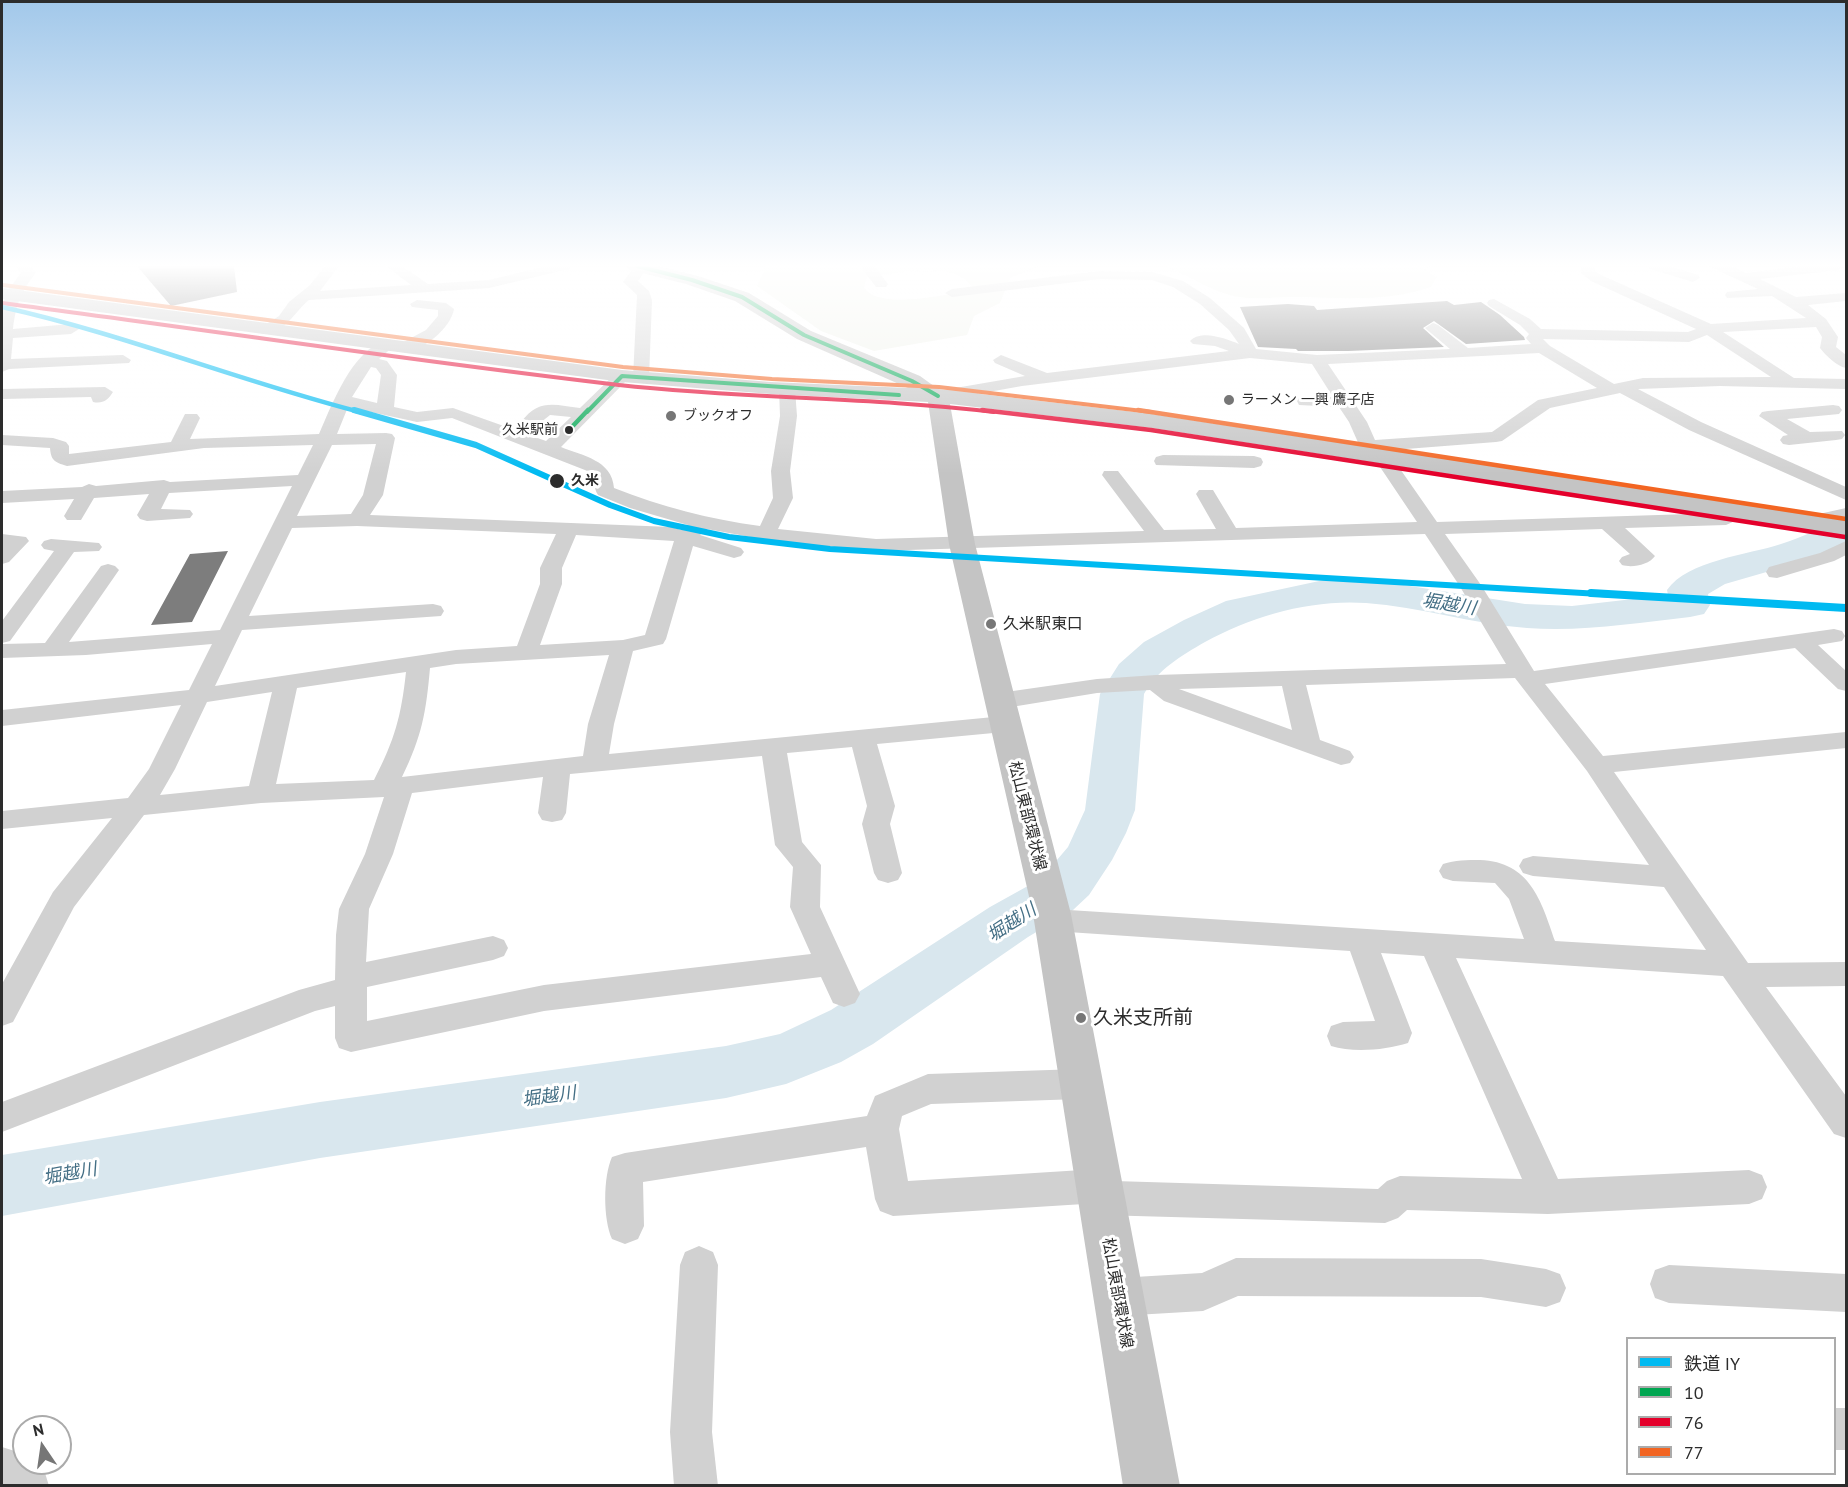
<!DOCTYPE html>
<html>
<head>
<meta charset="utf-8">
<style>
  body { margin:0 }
  #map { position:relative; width:1848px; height:1487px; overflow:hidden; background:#fff; font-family:"PT Sans","Noto Sans JP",sans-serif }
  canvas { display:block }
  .frame { position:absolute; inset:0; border:3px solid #2c2c2c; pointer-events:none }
  .legend { position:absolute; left:1626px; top:1337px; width:210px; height:138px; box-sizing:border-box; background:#fff; border:2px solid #ababab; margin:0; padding:8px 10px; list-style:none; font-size:18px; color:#2c2c2c }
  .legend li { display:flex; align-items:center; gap:12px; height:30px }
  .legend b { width:30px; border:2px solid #ababab }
  .north { position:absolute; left:12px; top:1415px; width:60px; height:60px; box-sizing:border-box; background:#fff; border:2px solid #ababab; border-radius:50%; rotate:347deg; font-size:16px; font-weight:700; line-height:24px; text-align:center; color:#2c2c2c }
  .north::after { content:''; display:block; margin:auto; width:21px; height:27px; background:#767676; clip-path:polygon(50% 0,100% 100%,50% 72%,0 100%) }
</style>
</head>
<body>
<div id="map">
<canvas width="1848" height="1487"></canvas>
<div class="frame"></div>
<ul class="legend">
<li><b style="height:8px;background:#00baf1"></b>鉄道 IY</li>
<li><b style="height:8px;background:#00a651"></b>10</li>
<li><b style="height:8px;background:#e4002b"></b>76</li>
<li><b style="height:8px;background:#f26522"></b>77</li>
</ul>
<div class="north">N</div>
</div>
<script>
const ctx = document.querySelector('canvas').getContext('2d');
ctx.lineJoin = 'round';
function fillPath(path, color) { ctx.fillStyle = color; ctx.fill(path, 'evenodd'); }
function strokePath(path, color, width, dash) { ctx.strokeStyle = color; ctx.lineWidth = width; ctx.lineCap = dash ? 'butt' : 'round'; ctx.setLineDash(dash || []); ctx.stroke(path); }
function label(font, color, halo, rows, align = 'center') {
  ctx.font = font + ' "PT Sans","Noto Sans JP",sans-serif'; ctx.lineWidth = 6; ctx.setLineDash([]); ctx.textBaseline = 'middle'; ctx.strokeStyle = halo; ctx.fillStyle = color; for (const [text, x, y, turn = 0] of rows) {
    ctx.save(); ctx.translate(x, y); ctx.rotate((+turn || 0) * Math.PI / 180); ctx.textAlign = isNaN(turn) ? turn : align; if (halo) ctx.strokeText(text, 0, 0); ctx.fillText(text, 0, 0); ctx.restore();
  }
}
fillPath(new Path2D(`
  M766,266H1039L1010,278L1000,303L974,316L967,335L874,351L821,331L757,286ZM911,271C932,271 959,268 972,287L964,292C942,295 876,310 864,287L867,277Z
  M1165,266H1431L1424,269L1437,277L1431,287C1389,302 1343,298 1298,297C1276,297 1255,300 1233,296C1209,290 1188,275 1165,266Z`), '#f0f2eb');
fillPath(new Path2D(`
  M1846,520V544L1808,560L1725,584L1708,594L1710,605L1704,614L1690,617C1636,623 1582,632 1527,628C1473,624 1420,607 1366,603C1311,599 1252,616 1205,642C1181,656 1158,669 1144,694L1135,810L1126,833L1112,860L1089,895L1073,910L1028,937L873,1044L841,1062L786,1084L726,1098L320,1158L2,1216V1155L320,1102L726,1046L780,1034L831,1010L990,907L1035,882L1051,867L1068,847L1085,810L1100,694L1119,664L1144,642L1184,620L1226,601L1324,580L1365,579L1525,604L1572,606L1668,595L1667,590C1688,560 1748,555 1781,544C1803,537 1823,526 1846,520Z`), '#d9e7ee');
fillPath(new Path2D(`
  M137,266H234L237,292L171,306Z
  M1447,301L1454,305L1481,302L1500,315L1524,337L1525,340L1466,344L1434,321L1423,328L1444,347L1348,351H1298L1296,349L1258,347L1240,307L1288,304L1314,306L1317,310Z
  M228,551L192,622L151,625L190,554Z`), '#7d7d7d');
fillPath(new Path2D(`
  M15,266H30L36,272C21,293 16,303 13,329L71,324L79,329L71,334L13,338L11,359L123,355L131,360L129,363L9,369L2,372V306L8,290L21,273Z
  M325,266H339L320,291L411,285L386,266H402L428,284L489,280L546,266H571L569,269L489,288L309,300C295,311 281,339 260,333L257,330L279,316L289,302L310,285Z
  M635,266L648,267L638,281L649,291L652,300L649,378L641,383L633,378L637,295L623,282Z
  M860,266H874L888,284L886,287H876Z
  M1581,266H1595V271L1601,275L1711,324L1806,318L1772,296L1727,298L1725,295L1727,292L1758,289L1708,266H1731L1746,273L1801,266H1845L1838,270L1760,279L1796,297L1846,293V301L1808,305L1826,319L1838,337L1836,347L1846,355V368C1837,366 1826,356 1820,348L1822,337L1816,327L1723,332L1794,378L1846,379V389L1720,386L1638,389L1701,422L1846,487V500L1689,430L1620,393L1550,408L1502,441L1496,442L1380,451L1389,453L1437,522L1722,513L1739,506L1746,508L1749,512L1746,516L1726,525L1625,528L1655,556C1649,565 1632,568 1622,565L1619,561L1622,557L1630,554L1602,529L1445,534L1481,585L1534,671L1834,629L1842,631L1845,636L1842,641L1818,645L1846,671V691L1838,689L1795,648L1545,684L1603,756L1846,732V748L1614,772L1748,963L1846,962V986L1766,987L1846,1096V1138L1834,1134L1723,976L1456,958L1558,1179L1749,1170L1762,1175L1767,1187L1762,1199L1749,1204L1548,1214L1407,1210L1398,1218L1385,1223L1100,1215L1087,1210L1084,1204L893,1216L880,1211L875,1199L866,1147L643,1182L644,1226L638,1239L625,1244L612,1239C603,1219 603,1177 612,1157L625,1153L867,1116L875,1096L928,1074L1080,1069L1092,1074L1097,1084L1092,1094L1080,1099L931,1104L902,1116L899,1129L908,1181L1098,1169L1111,1174L1114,1181L1378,1189L1387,1181L1400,1176L1522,1179L1424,956L1381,953L1412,1033L1408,1043C1386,1050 1353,1053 1331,1046L1327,1036L1331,1026L1343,1022L1375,1021L1350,951L1053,931L1042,928L1038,920L1042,912L1053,909L1524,939L1509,899L1495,883L1453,881L1443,878L1439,871L1443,864C1455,860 1467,860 1480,860C1530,862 1541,900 1555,941L1706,950L1664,887L1533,876L1523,873L1519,866L1523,859L1533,856L1649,865L1587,771L1515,678L1306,685L1320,740L1350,751L1354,757L1350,763L1341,765L1164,701L1150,690L1097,693L999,709L990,706L987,701L990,696L999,693L1097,679L1156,675L1506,664L1459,585L1425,534L876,551L773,541L707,529L700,535L741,548L744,552L741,556L734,558L693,546L666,639L663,644L633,651L614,724L609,754L1004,716L1013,718L1017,724L1013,730L1004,732L877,744L895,806L890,824L902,873L898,880L888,883L878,880L874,873L862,824L867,806L852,747L787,753L802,842L821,865L820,907L860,994L855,1003L844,1007L833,1003L821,977L544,1011L351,1052L339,1048L335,1038V1006L315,1011L2,1132V1102L299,990L335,980L336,935L339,909L365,854L384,797L261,803L144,815L74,907L13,1022L2,1026V984L53,892L112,818L2,829V811L128,798L149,769L181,705L2,726V710L189,690L212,644L86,655L2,658V644L45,643L101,566L108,564L115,566L119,570L69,642L220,630L292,486L169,493L161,509L190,510L193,514L190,518L147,521L140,519L137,515L149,494L94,498L81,520H67L64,516L74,499L2,503V491L82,487L89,484L96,486L164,480L170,482L298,475L313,445L204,448L67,466C54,462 51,460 50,448L2,445V435L53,438L66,442L69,446V454L171,442L185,414H197L200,418L190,439L319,434C332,405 352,349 387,340L395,345L379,359L387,361L397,375L394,407L417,412L453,408L546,441L571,417L550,415C541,422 535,429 524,426L521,422C539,398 555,405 580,408L616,373H628L630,376L628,379L561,447C583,456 612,460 614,488C662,507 709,519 760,526L773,498L771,471L780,416L779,389L787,384L795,389L797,416L790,471L793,498L778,529L876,539L1144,531L1102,475L1104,471H1118L1164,530L1216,529L1196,494L1199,490H1213L1236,528L1417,522L1376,461L1367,460L1364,456L1349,422L1339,407L1299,405L1297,401L1299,397H1333L1312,364L1250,358L1022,386L938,401L930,396L938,391L1025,376L995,363L993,360L1001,355L1047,373L1229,351L1215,346L1193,344L1190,341C1202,329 1226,339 1239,344L1229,330L1200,304L1173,287L1152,280L1100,279L952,297L945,293L952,289L1100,271L1152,272L1183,281L1210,298L1244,328L1256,349L1317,355L1450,349L1425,328L1433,323L1438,325L1468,348L1531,344L1526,338L1529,334L1520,325L1489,306L1487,303L1489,300L1494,299L1530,319L1541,329L1688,332L1696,329L1591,281L1581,273ZM1707,335L1771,377L1643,378L1614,384L1550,346L1543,339L1689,342ZM1539,353L1597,388L1538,400L1492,432L1375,440L1367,422L1328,364ZM371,367L376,368L381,375L377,403L352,397ZM348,407L417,422L452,418L590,472C596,479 593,488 598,495L630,508L688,525L681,530L671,527L370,515L383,495L395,438L392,434L386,433L337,434ZM376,444L363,495L351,514L297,516L332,445ZM357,526L556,534L540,568V584L517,646L456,650L215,686L242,630L441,616L444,611L441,606L433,604L249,616L292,528ZM576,535L674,541L645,635L623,640L540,645L562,584V568ZM609,655L588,724L583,756L402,777C422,736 426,713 430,668L456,664ZM406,672C401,717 395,739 374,780L276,784L297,688ZM1282,686L1292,730L1179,689ZM272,692L249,786L160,795L175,769L207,702ZM762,756L775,845L793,867L790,907L811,954L544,985L367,1021V987L493,960L504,956L508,948L504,940L493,936L366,962L369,909L393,854L412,793L543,777L538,813L542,820L552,822L562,820L566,813L570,774Z
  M1648,266H1670L1698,275L1700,278L1693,282L1650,269Z
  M417,300L446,303L454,309C451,329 418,356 398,351L396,348L398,345L426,330L438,316V310L412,307L410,304Z
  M105,387L113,392C108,400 103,404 93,402L91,397L2,399V389Z
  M1833,405L1839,406L1842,410L1839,414L1787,419L1810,432L1842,431L1845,435L1842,439L1836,440L1789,445L1783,444L1780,440L1783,436L1788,435L1759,416L1762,412L1768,411Z
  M1163,455L1254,456L1261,458L1263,462L1261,466L1254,468L1156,465L1154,461L1156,457Z
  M1846,508V520L1808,528L1801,526L1798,522L1801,518Z
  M2,534L26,537L29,541L9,562L2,564Z
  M51,539L99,543L102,547L99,551L74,552L10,641L2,643V621L54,551L44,549L41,545L44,541Z
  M1846,541V555L1834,561L1777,578L1769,577L1766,572L1769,567L1820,553Z
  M699,1246L713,1252L718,1265L712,1432L718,1486H674L670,1432L680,1265L685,1252Z
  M1236,1258L1481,1259L1546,1269L1560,1274L1566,1288L1560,1302L1546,1307L1481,1297L1238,1296L1203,1311L1118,1316L1104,1311L1098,1297L1104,1283L1118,1278L1202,1273Z
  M1669,1265L1846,1274V1312L1669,1303L1655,1298L1650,1284L1655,1270Z
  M1834,1408H1846V1450H1834Z
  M2,1447L24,1454V1463H42L49,1486H2Z`), '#d1d1d1');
fillPath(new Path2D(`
  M627,266H658L698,276L749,293L811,331L920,376L938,389L1152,414L1846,520V536L1152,428L950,404L975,544L1071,914L1180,1486H1123L1033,914L949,544L928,402L771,394L622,382L2,299V288L622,370L771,382L908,388L797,339L735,301L686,284L630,270Z`), '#c4c4c4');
strokePath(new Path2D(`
  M637,266L692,280L742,297L804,335L912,381L938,396
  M622,376L899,395
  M587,412L622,376`), '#00a651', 4);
strokePath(new Path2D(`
  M569,430L588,410`), '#00a651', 4.5);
strokePath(new Path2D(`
  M2,303C208,330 413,361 619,385C744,399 870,397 994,412`), '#e4002b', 4);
strokePath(new Path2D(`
  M982,410L1151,430L1845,537`), '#e4002b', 4.5);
strokePath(new Path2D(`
  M3,285L623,367L772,379L939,387L1151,412`), '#f26522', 4);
strokePath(new Path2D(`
  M1138,410L1846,519`), '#f26522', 4.5);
strokePath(new Path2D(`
  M2,307C124,334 239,381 360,412`), '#00baf1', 4.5);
strokePath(new Path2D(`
  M354,410L476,445L610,505L654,521L729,537L830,549L1617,595`), '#00baf1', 6);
strokePath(new Path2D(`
  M1591,593L1846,608`), '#00baf1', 8);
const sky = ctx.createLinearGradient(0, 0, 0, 474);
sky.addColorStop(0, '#a2c8ea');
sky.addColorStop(0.56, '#fff');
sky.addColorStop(1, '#ffffff00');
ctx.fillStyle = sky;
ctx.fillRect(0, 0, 1848, 474);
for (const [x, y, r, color] of [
  [1229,400,6,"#767676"],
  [671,416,6,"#767676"],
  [569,430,5,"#2c2c2c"],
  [557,481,8,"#2c2c2c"],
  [991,624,6,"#767676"],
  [1081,1018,6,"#767676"]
]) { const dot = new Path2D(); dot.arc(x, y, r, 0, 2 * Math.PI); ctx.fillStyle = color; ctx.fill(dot); strokePath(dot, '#fff', 2); }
label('14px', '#2c2c2c', '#fff', [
  ["ラーメン 一興 鷹子店",1241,400],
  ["ブックオフ",683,416]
], 'left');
label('14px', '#2c2c2c', '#fff', [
  ["久米駅前",558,430]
], 'right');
label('bold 14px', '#2c2c2c', '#fff', [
  ["久米",571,481]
], 'left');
label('16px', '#2c2c2c', '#fff', [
  ["久米駅東口",1003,624]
], 'left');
label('16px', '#2c2c2c', '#fff', [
  ["松山東部環状線",1027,816,76],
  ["松山東部環状線",1117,1293,80]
]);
label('italic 18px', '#446f85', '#fff', [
  ["堀越川",1449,605,9],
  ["堀越川",1012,923,-33],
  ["堀越川",549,1097,-8],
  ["堀越川",70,1174,-10]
]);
label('20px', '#2c2c2c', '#fff', [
  ["久米支所前",1093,1018]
], 'left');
</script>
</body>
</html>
